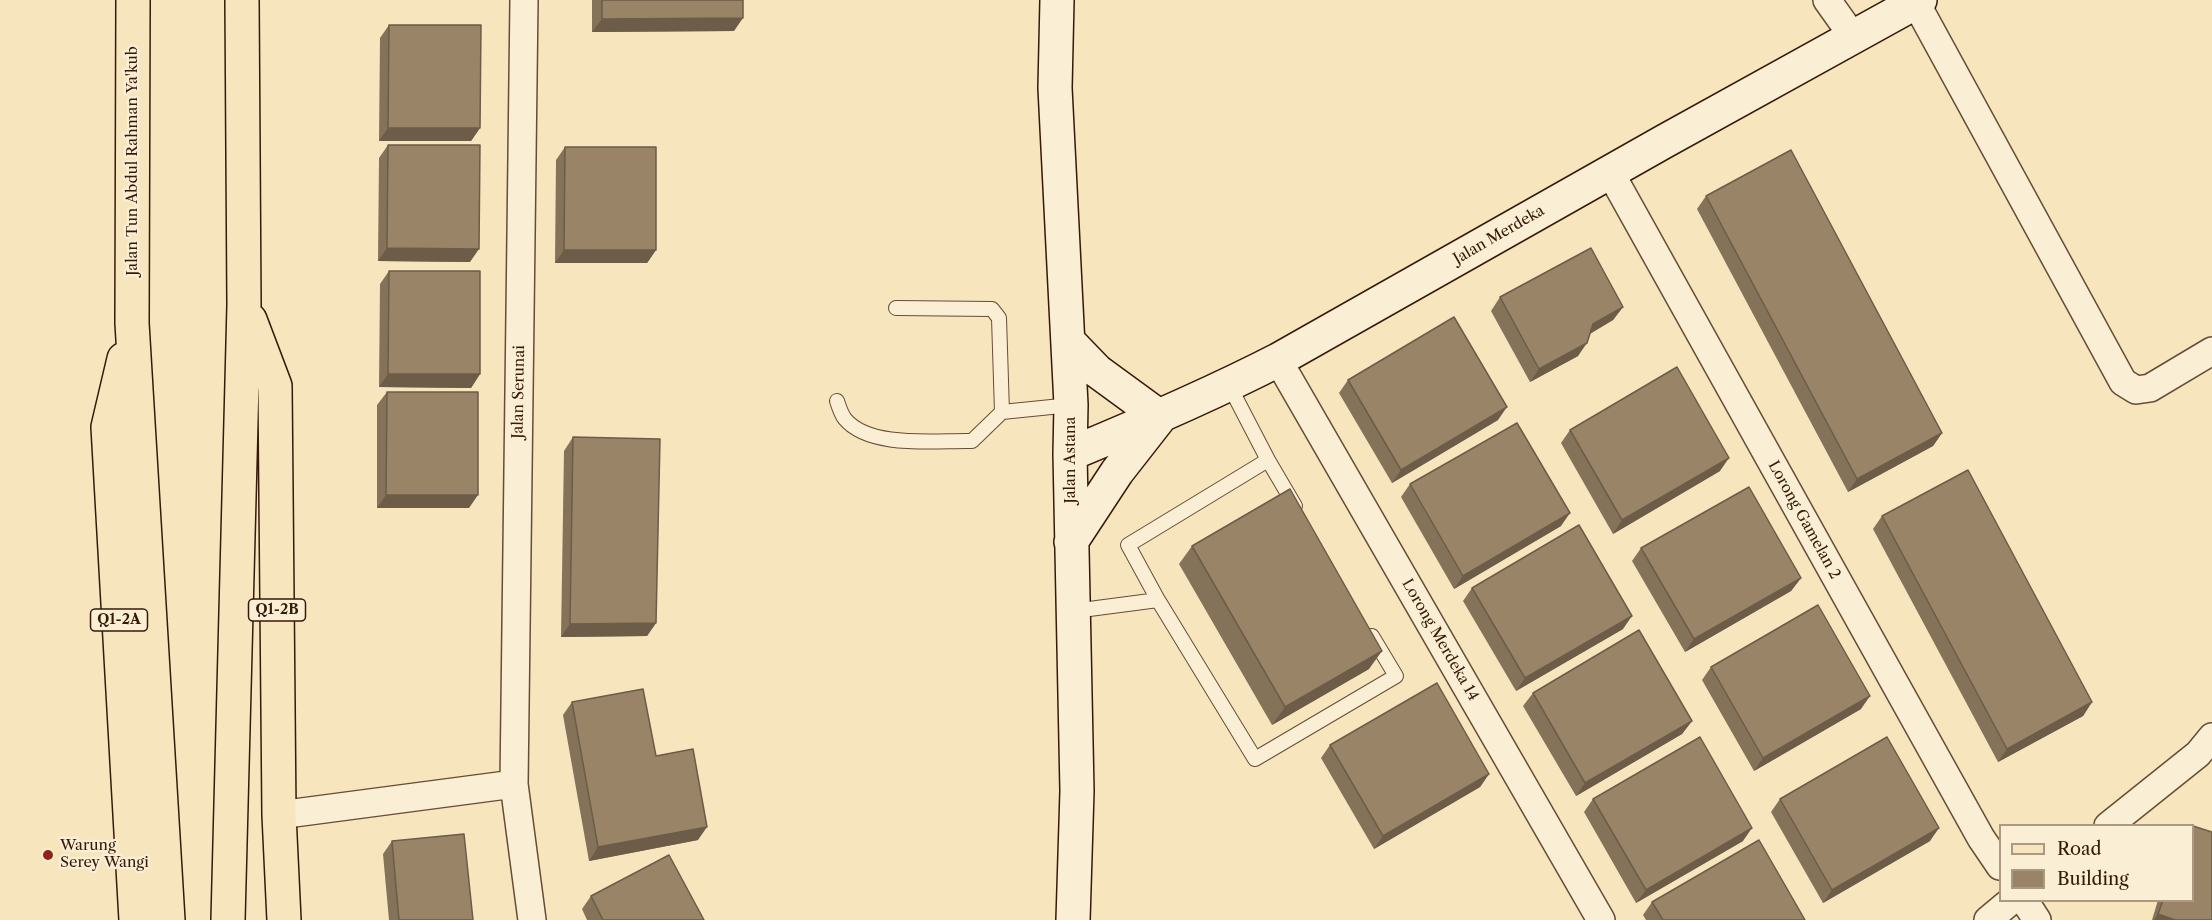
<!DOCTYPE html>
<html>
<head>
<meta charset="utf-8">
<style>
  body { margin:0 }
  #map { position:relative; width:2212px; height:920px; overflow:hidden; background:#f7e5be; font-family:"Libre Caslon Text",serif }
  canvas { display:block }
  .legend { position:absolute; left:1999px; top:824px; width:195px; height:78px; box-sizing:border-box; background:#faeed5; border:2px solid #ac9983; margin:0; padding:8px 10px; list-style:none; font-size:18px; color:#361a09 }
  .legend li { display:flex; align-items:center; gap:12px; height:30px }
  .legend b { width:30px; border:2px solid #ac9983 }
</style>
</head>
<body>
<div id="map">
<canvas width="2212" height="920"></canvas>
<ul class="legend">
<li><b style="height:8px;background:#f7e5be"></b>Road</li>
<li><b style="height:16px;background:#9a8467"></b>Building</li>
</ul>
</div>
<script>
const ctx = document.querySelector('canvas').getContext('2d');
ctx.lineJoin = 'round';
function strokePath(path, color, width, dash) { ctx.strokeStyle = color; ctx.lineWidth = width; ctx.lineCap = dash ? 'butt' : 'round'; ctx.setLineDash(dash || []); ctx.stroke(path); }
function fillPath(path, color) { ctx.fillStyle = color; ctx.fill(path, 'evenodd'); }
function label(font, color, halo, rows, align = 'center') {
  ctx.font = font + ' "Libre Caslon Text",serif'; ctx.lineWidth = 4.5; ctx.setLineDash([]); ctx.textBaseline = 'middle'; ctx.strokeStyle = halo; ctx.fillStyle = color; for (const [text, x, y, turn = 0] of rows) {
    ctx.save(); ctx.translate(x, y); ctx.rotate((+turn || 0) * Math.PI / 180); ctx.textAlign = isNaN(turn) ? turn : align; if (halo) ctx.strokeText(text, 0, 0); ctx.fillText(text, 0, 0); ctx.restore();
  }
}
const lane = new Path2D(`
  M896,308L992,309L999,318L1002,412
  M1229,385L1268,460L1295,506
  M837,401C839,407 841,414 845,419C870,449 937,440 972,441L1002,412L1071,405
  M1268,460L1128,545L1158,600L1255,759L1396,676L1372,636
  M1074,611L1158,600`);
const street = new Path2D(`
  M524,0L514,784L532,920
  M1827,0L1854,38
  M1916,3L2123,382L2136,390L2150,388L2212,351
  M1610,172L1981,838L2000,866
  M1278,360L1601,920
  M279,815L514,784
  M2108,826L2198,754L2212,737
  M2024,900L2037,920
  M1988,920L2012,900`);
const secondary = new Path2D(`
  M1057,0L1055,88L1071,405L1070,454L1077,791L1073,920
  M1068,341L1097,371L1160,417L1117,472L1071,542
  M1070,454C1140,425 1210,395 1278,360L1665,141L1920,0`);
const primary = new Path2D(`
  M133,0L132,323L168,920
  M250,320L275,386L279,815L284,920
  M124,359L108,427L136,920
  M228,920L244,305L242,0`);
strokePath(lane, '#664d36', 16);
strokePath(street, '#664d36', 30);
strokePath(secondary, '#361a09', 36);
strokePath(primary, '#361a09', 36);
strokePath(lane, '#faeed5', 14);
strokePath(street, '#faeed5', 27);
strokePath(secondary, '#faeed5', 33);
strokePath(primary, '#f7e5be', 33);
fillPath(new Path2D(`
  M592,0H743L734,31L592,32Z
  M389,25L480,128L471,141H379L380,38Z
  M388,145L470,262L378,261L379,158Z
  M565,147L656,250L647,263H555L556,160Z
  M1706,196L1942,433L1933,446L1848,492L1697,209Z
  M389,271L480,374L471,388L379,387L380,284Z
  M1500,297L1623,307L1613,320L1590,334L1578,356L1530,382L1491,311Z
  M1348,380L1498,420L1392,483L1339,393Z
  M387,392L469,508H377V405Z
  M1570,430L1720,471L1613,534L1561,443Z
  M573,437L656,623L647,636L561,637L564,451Z
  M1410,484L1561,526L1454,589L1401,497Z
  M1882,516L2092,702L2083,716L1998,762L1873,529Z
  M1192,546L1369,669L1272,725L1179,564Z
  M1641,548L1801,578L1791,591L1685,652L1632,561Z
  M1472,588L1623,629L1516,691L1463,601Z
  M1711,667L1861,709L1754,771L1702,680Z
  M1533,693L1692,721L1682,734L1576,796L1523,706Z
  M572,702L656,756L698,840L589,861L563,715Z
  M1330,745L1489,774L1480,787L1374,849L1321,758Z
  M1593,799L1743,841L1636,903L1584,812Z
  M1780,799L1930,841L1823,903L1771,812Z
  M392,841L473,920H389L383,854Z
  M591,896L704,920H587L582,909Z
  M2158,900H2193L2212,920H2152Z
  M1652,902L1805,920H1646L1643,915Z`), '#847259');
fillPath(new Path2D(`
  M743,18L734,31L592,32L602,19Z
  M388,128H480L471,141H379Z
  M387,248L479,249L470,262L378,261Z
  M564,250H656L647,263H555Z
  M1623,307L1613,320L1584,337L1593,324Z
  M1587,343L1578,356L1530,382L1539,369Z
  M388,374H480L471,388L379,387Z
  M1507,407L1498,420L1392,483L1401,470Z
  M1942,433L1933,446L1848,492L1857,479Z
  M1729,458L1720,471L1613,534L1622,520Z
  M386,495H478L469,508H377Z
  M1570,513L1561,526L1454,589L1463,576Z
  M1801,578L1791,591L1685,652L1694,639Z
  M1632,616L1623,629L1516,691L1525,678Z
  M656,623L647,636L561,637L570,624Z
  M1382,651L1369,669L1272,725L1285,707Z
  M1870,696L1861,709L1754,771L1763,758Z
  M2092,702L2083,716L1998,762L2007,749Z
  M1692,721L1682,734L1576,796L1585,783Z
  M1489,774L1480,787L1374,849L1383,836Z
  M707,827L698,840L589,861L598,847Z
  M1752,828L1743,841L1636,903L1646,890Z
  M1939,828L1930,841L1823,903L1832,890Z
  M2158,914L2175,920H2154Z`), '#6c5c48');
const building = new Path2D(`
  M602,0H743V18L602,19Z
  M389,25H481L480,128H388Z
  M388,145H480L479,249L387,248Z
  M565,147H656V250H564Z
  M1791,150L1942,433L1857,479L1706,196Z
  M1591,248L1623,307L1593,324L1587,343L1539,369L1500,297Z
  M389,271H480V374H388Z
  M1454,317L1507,407L1401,470L1348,380Z
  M1677,367L1729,458L1622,520L1570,430Z
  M387,392H478V495H386Z
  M1517,423L1570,513L1463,576L1410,484Z
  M573,437L660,439L656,623L570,624Z
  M1968,470L2092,702L2007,749L1882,516Z
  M1749,487L1801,578L1694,639L1641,548Z
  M1290,489L1382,651L1285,707L1192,546Z
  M1579,525L1632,616L1525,678L1472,588Z
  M1818,605L1870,696L1763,758L1711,667Z
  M1639,630L1692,721L1585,783L1533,693Z
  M1437,683L1489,774L1383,836L1330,745Z
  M643,689L656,756L693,749L707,827L598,847L572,702Z
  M1700,737L1752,828L1646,890L1593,799Z
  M1887,737L1939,828L1832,890L1780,799Z
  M2193,826L2212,832V920H2175L2158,914L2163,900H2193Z
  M464,834L473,920H399L392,841Z
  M1759,840L1805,920H1663L1652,902Z
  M669,855L704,920H603L591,896Z`);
fillPath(building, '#9a8467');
strokePath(building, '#6c5c48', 1.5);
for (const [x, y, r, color] of [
  [48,855,6,"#8f2418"]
]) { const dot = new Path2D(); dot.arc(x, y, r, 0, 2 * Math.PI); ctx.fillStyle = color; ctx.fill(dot); strokePath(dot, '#faeed5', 2); }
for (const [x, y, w] of [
  [277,610,57],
  [119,620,57]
]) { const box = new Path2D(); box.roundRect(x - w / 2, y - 11, w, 22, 4.5); ctx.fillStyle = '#faeed5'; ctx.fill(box); strokePath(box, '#361a09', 1.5); }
label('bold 14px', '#361a09', null, [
  ["Q1-2B",277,610],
  ["Q1-2A",119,620]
]);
label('15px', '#361a09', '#faeed5', [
  ["Jalan Tun Abdul Rahman Ya'kub",133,161,-90],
  ["Jalan Merdeka",1499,235,-30],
  ["Jalan Serunai",519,392,-89],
  ["Jalan Astana",1071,460,-90],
  ["Lorong Gamelan 2",1804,520,61],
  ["Lorong Merdeka 14",1440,640,60]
]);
label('15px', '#361a09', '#faeed5', [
  ["Warung",60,846],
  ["Serey Wangi",60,863]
], 'left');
</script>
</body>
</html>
